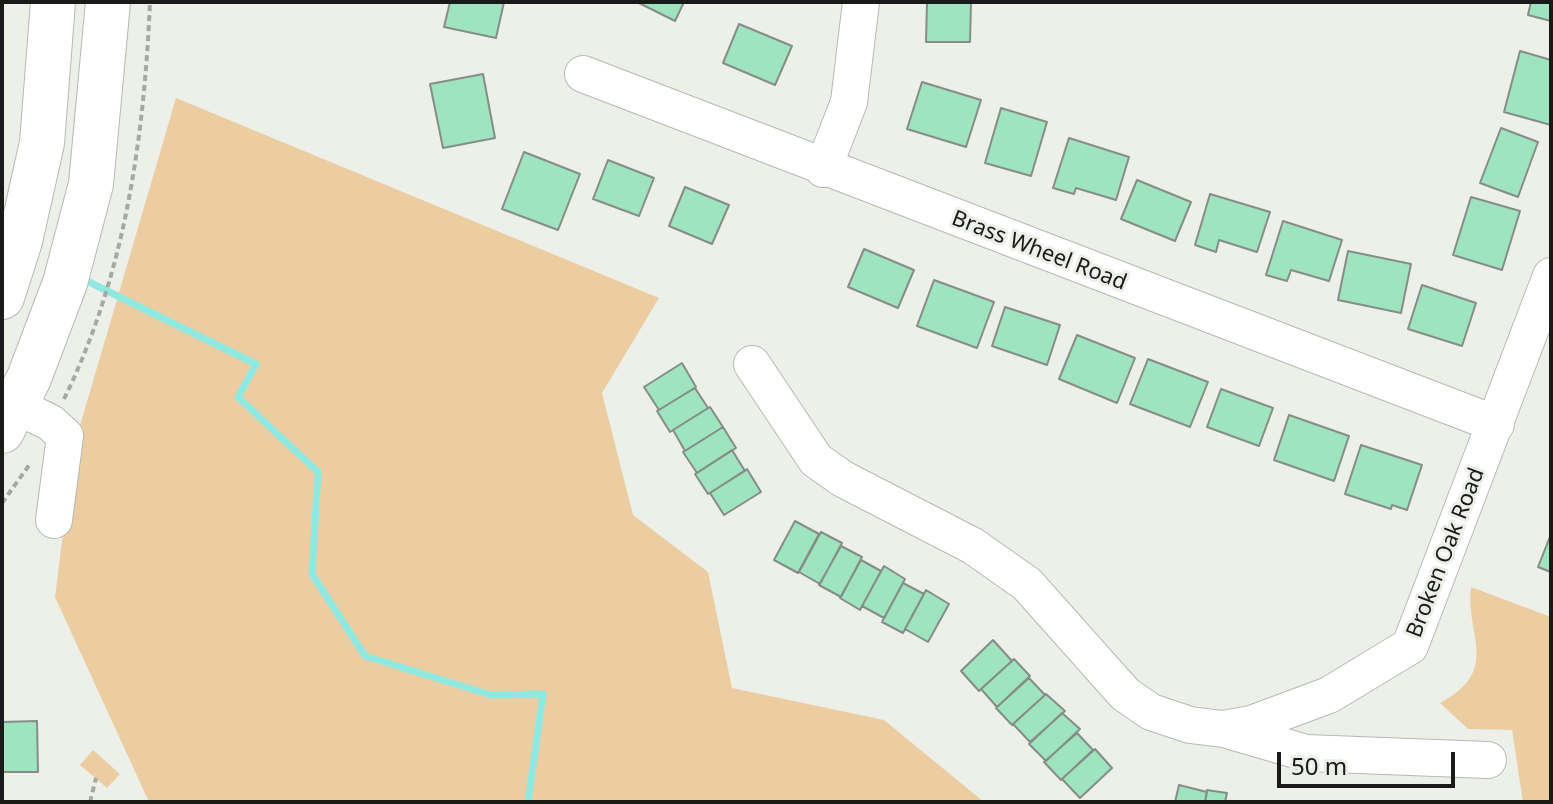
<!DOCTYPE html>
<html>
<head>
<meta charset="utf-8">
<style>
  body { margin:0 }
  #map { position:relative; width:1553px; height:804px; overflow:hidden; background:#ecf0e9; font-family:"Noto Sans",sans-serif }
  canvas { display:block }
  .frame { position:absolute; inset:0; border:4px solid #1a1b19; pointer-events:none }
  .scale { position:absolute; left:1277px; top:752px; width:178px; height:36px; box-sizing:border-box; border:4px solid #1a1b19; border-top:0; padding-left:10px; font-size:24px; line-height:28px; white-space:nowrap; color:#1a1b19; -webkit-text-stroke:6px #ecf0e9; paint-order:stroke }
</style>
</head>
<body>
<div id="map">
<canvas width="1553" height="804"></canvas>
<div class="frame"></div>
<div class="scale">50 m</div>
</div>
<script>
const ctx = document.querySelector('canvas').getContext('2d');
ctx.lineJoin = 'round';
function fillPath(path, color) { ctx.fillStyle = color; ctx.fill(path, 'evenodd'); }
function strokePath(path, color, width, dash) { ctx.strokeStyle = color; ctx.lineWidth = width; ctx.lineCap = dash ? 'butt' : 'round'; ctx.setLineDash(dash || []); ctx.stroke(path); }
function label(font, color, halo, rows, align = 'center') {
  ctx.font = font + ' "Noto Sans",sans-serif'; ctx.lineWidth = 6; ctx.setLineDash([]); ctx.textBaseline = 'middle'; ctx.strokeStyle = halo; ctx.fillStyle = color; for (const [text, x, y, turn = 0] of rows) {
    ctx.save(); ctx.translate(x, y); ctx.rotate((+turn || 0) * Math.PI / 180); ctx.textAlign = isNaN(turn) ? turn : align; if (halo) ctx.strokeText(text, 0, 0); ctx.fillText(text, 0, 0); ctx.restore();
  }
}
fillPath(new Path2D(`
  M176,98L659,298L602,393L633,515L708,572L732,688L884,720L984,802H149L55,597L74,446Z
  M1471,587L1551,617V802H1523L1512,730L1468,729L1440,703C1502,670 1465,636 1471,587Z
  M93,750L120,774L107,788L80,765Z`), '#eccda2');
strokePath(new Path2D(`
  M83,279L256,364L238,397L318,472L312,574L365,656L491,695L543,694L528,802`), '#8fe9e1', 7);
const building = new Path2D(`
  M450,2H504L496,38L444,27Z
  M637,2H684L675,21Z
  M927,2H971L970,42H926Z
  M1531,2H1551V21L1528,15Z
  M739,24L792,46L775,85L723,63Z
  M1520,51L1551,60V125L1504,112Z
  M483,74L495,138L443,148L430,84Z
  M922,82L981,100L966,147L907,129Z
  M1001,108L1047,122L1031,176L985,163Z
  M1501,128L1538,142L1518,197L1480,183Z
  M1069,138L1129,157L1116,200L1076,188L1074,194L1053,188Z
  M524,152L580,174L558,230L502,209Z
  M608,160L654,178L639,216L593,199Z
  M1137,180L1191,202L1175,241L1121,219Z
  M685,187L729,205L712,244L669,226Z
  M1210,194L1270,212L1257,252L1219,240L1216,252L1195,245Z
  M1471,197L1520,211L1502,270L1453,255Z
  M1283,221L1342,240L1329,281L1291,270L1287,281L1266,275Z
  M864,249L914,270L898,308L848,287Z
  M1348,251L1411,264L1401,313L1338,300Z
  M934,280L994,302L977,348L917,326Z
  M1422,285L1476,303L1462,346L1408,329Z
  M1005,307L1060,325L1047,365L992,346Z
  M1077,335L1135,358L1117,403L1059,379Z
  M1148,359L1208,382L1190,427L1130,404Z
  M682,363L696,387L659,410L644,387Z
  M695,388L708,408L670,432L657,411Z
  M1221,389L1273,408L1259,446L1207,427Z
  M710,407L723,427L685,451L673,430Z
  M1289,415L1349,436L1334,481L1274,460Z
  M723,427L736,448L697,473L683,452Z
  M1361,445L1422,465L1407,510L1392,505L1391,509L1345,494Z
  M732,450L745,471L708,494L695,474Z
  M747,469L761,492L724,515L710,493Z
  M795,521L819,534L798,573L774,560Z
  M821,532L842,543L820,584L799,572Z
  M1551,534V572L1538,567Z
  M841,546L862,557L841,597L819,585Z
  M861,560L881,571L860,610L840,598Z
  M884,566L905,579L884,618L862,606Z
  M903,583L924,594L903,633L882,622Z
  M926,590L949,604L928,642L905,629Z
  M993,640L1012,661L979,691L961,671Z
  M1014,659L1030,676L997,707L981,689Z
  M1029,678L1045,695L1012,725L996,708Z
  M1046,694L1065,711L1030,742L1013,724Z
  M1062,713L1080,729L1046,761L1029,744Z
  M37,721L38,772H2V722Z
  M1077,733L1093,750L1061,780L1044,762Z
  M1095,749L1112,768L1080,798L1062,779Z
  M1179,785L1207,792L1205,802H1175Z
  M1207,790L1227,793L1225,802H1205Z`);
fillPath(building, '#9ee4be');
strokePath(building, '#868d89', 2);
const minor = new Path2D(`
  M583,74L1496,424
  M823,169L849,102L861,2
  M752,364L816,460L843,479L973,546L1027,584L1125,694L1151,712L1190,725L1223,729L1251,724L1329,695L1410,646L1551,276
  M15,405L51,423L65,436L54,520
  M1224,729L1306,753L1488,760`);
const major = new Path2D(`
  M2,297L20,241L42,143L53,2
  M2,431L29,378L65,283L91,184L108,2`);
strokePath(minor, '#b6bab3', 38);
strokePath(major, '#b6bab3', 46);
strokePath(new Path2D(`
  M64,399C125,275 144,139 150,2
  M2,503L30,464
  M90,802L96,778`), '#a5a8a3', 4, [6, 4]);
strokePath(minor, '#fff', 36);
strokePath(major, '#fff', 44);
label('22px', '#1a1b19', '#ecf0e9', [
  ["Brass Wheel Road",1039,251,21],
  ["Broken Oak Road",1446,553,-69]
]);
</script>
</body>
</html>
